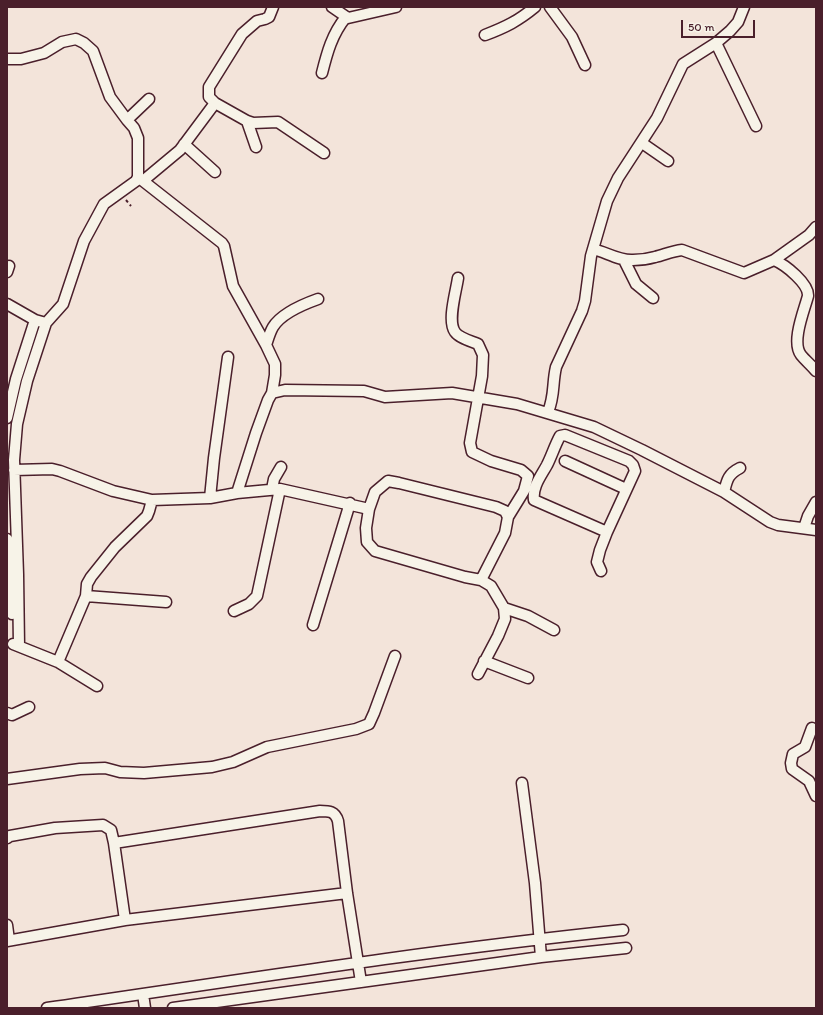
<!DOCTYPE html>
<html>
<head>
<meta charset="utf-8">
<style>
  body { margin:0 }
  #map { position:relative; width:823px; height:1015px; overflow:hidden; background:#f3e4da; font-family:Itim,sans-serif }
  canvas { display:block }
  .frame { position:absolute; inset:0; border:8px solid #4a1f2b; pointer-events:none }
  .scale { position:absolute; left:681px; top:20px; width:74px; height:18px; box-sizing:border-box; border:2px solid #4a1f2b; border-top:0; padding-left:5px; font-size:12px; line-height:14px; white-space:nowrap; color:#4a1f2b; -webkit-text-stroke:3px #f7f3e8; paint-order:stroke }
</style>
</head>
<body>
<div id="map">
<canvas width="823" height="1015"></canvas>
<div class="frame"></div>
<div class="scale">50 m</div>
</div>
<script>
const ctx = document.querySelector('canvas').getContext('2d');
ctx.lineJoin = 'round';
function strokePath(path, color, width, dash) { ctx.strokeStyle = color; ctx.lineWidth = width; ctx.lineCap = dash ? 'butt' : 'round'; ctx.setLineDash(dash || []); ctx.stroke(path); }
const minor = new Path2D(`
  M273,7L269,17L265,19L257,21L242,34L209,87V97L215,103L247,121L253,123L278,122L324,153
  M332,7L348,18L396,7
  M550,7L572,37L585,65
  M485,35C506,27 518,21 535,7
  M716,43L756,126
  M7,59H21L44,53L62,42L76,39L84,43L93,51L110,97L127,120L134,128L138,138V177L136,181L104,204L84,241L63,304L46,323L35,320L7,304
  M322,73C327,53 332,34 346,17
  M127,120L149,99
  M247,121L256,147
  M642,143L668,161
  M184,144L215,172
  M138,177L222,243L224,246L233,286L266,345L275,364V375L272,393L268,400L256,433L237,493
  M144,180L180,150L215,103
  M593,249C606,252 619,261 633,260C640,260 648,259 655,257C664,255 672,251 682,250L744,273L774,260L809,235L816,227
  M624,260L636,284L653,298
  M774,260C786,265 809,284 808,296C804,311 791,342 801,355C805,360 811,365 816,371
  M7,272L9,266
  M458,278C456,292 447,321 455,332C459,338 471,341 478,344L483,355L482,376L470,443L472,452L491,461L521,470L528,476L524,491L508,517
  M266,345C268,339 270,332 273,327C281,314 304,304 318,299
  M272,393L285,390L364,391L385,397L452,393L517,404L594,427L642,450L724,492L770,522L778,525L816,530
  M548,412C555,395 552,384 556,367L582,311L585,301L591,256L607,201L618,178L657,118L683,64L716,43L730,31L738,22L744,7
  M7,418L16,379L35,320
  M565,461L626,489
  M14,470L52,469L60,471L113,491L152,500L210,498L237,493L280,489L369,509L366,528L367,542L375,551L465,577L481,580L491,586L504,608L505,619L498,636L478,674
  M272,489L274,479L281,467
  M724,492C727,480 728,474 740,468
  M210,498L214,458L228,357
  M369,509L375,492L388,481L399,483L496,507L505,511L508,517L505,533L481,580
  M804,528L808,516L816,502
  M7,539L12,614
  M601,571L597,562L600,550L607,532L635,471L633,465L629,461L565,435L560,436C555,445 552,455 547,465C541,476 532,487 534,500L607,532
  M86,596L166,602
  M504,608L528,616L554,630
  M234,611L249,604L257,596L280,489
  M313,625L350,503
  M13,644L58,662L86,596L87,584L91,577L115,547L147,516L149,511L152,500
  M19,646L18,574L14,460L17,424L27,381L46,323
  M484,661L528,678
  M58,662L97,686
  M7,713L12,715L29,707
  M812,728L805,747L793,754L791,763L792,769L809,781L816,796
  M7,779L80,769L105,768L120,772L144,773L212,767L233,762L267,747L356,729L369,724L374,713L395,656
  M522,783L535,883L541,957
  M7,838L10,836L55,828L103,825L111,830L114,843L125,920
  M114,843L320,811C329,811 335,811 338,821L347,893L361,982
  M7,925L9,940
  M7,941L125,920L347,893
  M143,994L145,1008
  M47,1008C239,980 430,950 623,930
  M173,1008L541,957L626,948`);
strokePath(minor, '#4a1f2b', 13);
strokePath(new Path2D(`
  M126,200L131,206`), '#4a1f2b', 2, [3, 3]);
strokePath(minor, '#f7f3e8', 10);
</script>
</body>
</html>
